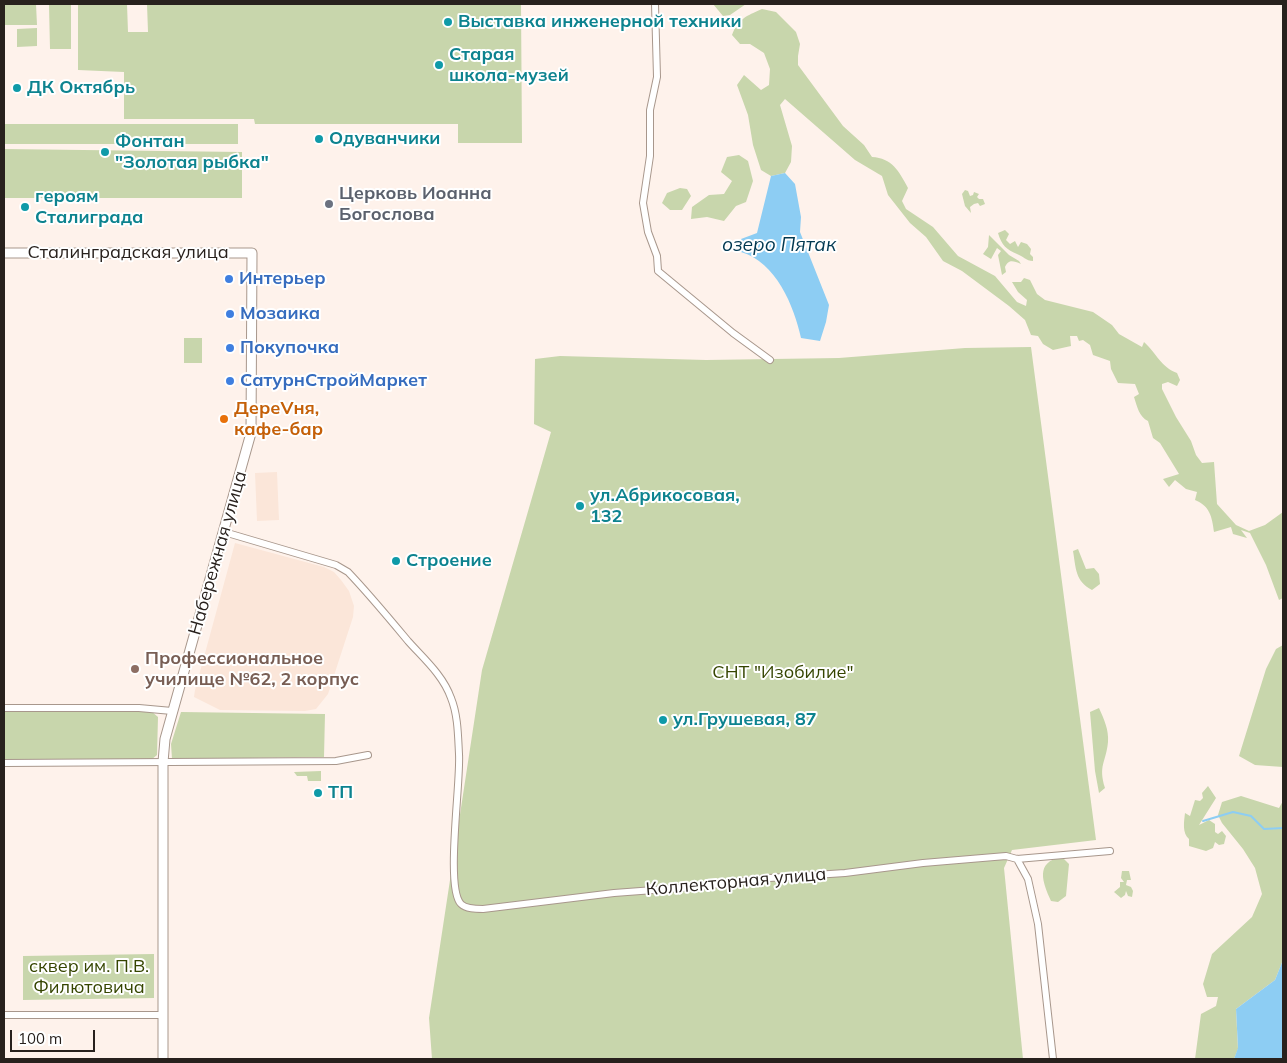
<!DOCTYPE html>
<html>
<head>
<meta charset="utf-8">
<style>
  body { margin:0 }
  #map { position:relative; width:1287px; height:1063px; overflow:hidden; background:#fef2eb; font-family:Mulish,sans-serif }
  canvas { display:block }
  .frame { position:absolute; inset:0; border:5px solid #28211d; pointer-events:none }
  .scale { position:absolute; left:10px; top:1030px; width:85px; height:22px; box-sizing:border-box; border:2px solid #28211d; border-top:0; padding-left:6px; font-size:15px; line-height:18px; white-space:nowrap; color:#28211d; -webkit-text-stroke:4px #fff; paint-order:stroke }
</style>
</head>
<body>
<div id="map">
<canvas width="1287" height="1063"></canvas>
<div class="frame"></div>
<div class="scale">100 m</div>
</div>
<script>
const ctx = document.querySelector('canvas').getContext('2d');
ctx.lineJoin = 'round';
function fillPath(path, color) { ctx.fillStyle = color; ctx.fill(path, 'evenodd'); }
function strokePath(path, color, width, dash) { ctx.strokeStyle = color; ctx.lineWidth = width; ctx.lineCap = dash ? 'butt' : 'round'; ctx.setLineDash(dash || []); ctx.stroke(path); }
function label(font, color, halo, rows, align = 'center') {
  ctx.font = font + ' Mulish,sans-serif'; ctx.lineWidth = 4; ctx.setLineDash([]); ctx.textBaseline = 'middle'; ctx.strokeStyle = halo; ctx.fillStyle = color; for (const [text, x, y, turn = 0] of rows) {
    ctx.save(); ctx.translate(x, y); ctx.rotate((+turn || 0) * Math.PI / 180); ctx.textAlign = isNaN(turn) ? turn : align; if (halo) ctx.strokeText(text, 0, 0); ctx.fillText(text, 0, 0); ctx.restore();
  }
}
fillPath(new Path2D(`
  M277,472L279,520L257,521L255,473Z
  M235,543L324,567L334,572L341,580L349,591L354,606L353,617L328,694L316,709L305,711L220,710L194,697L195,690Z`), '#fbe6d9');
fillPath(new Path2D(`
  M4,4H36L37,25H5Z
  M78,4H127L128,32H148L147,4H521L522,143H458V124H255L254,119H124V72L78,70Z
  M713,4H746L730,15L723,16Z
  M49,5H71V49H50Z
  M762,9L776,12L796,32L800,44L798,56V65L843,126L864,145L872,157C892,158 899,171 908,188L902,201L906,209L933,227L958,256L995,276L1017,302L1026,306L1027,300L1018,292L1012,282H1021L1024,278L1030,280L1037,294L1045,300L1093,312L1112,325L1119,334L1142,347L1144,342C1157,354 1161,367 1177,373L1180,380L1177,386L1168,382L1162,384V389L1176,417L1191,441L1196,455L1202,463L1214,462L1217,504L1236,525L1249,531L1265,525L1283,512V598L1279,600L1266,565L1250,533L1241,530L1247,538L1233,534L1231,527L1214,532C1212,517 1210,506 1195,500L1197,492L1186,489L1175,480L1169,487L1163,479L1179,474L1160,443L1153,438L1148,421C1139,417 1137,406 1134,397L1139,394L1135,384L1118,383L1111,369L1110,361L1093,355L1090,345L1083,340L1079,341L1077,336H1070L1071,346L1053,350L1043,344L1038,336L1031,335L1025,320L1009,306L962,271L943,261L926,237L910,223L888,195L882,176L855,160L785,99L780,105L792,146L791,162L785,173L771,176L761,170L753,145L748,115L737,85L744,75L761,90L769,85L770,69L764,53L750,44H740L732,35C738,19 746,16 762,9Z
  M37,28V46L17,47V29Z
  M4,124H238V144H4Z
  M4,149L242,152V198H4Z
  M739,155L748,161L753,181L746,202L736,206L724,221L707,217L691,219L692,207L709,195L724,194L732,181L721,172L727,157Z
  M680,188L687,189L691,196L682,210H670L662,203L667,193Z
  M965,190L968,191L970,196L973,195L974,192L979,194L977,197L979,199H983L985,204L980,206L978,203L974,204L970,207L971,213L965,206L962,194Z
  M1005,230L1009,234L1006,240L1010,244L1015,241L1018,247L1021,242L1027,244L1031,249L1030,254L1033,257V261C1026,261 1023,256 1017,254C1006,249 1002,246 998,233Z
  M989,235L1009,255L1019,261L1021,264C1013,261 1009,259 1005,267L1006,272L1002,275L998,255L1001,251L997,248L991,259L983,254L988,247Z
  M184,338H202V363H184Z
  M1031,347L1096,840L1012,850L1004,868L1023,1059H432L429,1018L482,670L551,432L534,424L535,359L560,356L706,360L839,358L965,348Z
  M1078,549L1086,569L1094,568L1099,574L1100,584L1092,590C1075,581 1076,568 1073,551Z
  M1283,645V767L1255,765L1239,756L1266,669L1276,649Z
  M1099,708C1104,719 1109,730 1108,742C1106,763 1098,765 1105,788L1099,793L1095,771L1090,712Z
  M4,711H151L158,717L157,755L151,760L4,762Z
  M181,712L325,714L324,757L172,759L171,744Z
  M321,771V781H308L307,776H297L294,772Z
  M1208,786L1216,798L1199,825L1209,820L1215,824V832L1218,834L1222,831L1226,836L1224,844L1219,845L1215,842L1213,848L1206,851L1189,846V839C1182,833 1184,822 1185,813L1190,816L1195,800L1200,801L1203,798L1202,793Z
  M1241,796L1279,808L1283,801V960L1275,980L1236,1009L1238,1049L1234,1059H1195L1201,1014L1216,1006L1218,997H1207L1203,984L1212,954L1252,917L1262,894L1255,868L1243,849L1222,823L1218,815L1222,802Z
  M1062,857L1069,864L1066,896L1058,902L1051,901C1043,883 1034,862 1062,857Z
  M1122,871H1129L1131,880H1127L1126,885L1131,887L1133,891L1132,897L1128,896L1126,891L1125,895L1121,898L1114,892L1120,887V882H1124L1121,878Z
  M154,954V998L23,1000V956Z`), '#c8d6ac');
fillPath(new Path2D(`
  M785,173L795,184L801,217L800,232L829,305L826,322L820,341L801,338C794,306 776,262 741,252V239L757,233L771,176Z
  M1283,960V1059H1234L1238,1048L1236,1009L1275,980Z`), '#8dcdf3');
strokePath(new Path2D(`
  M1203,821L1233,812L1251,816L1264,829L1283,828`), '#8dcdf3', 2);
const street = new Path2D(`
  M655,4L657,77L650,110V156L643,203L648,232L657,256L658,271L733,333L770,360
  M224,532L336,565L348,572C369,594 388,617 408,641C423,658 443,675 451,698C458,715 458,736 459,754C461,782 445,888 461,904C466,909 476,909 483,909L614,893L694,887L769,878L845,873L923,863L1006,856L1017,859L1110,851
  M4,708H139L172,711
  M4,763L336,761L368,755
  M1017,859L1028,879L1038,924L1053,1059
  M4,1015H163`);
const secondary = new Path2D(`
  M4,253H252L251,433L165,739L163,762V1059`);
strokePath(street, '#a8978c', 8);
strokePath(secondary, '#a8978c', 11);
strokePath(street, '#fff', 6);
strokePath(secondary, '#fff', 9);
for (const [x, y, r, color] of [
  [448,22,5,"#0f9aa8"],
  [439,65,5,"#0f9aa8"],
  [17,88,5,"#0f9aa8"],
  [319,139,5,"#0f9aa8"],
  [105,152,5,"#0f9aa8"],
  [329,204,5,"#6b7280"],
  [25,207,5,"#0f9aa8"],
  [229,279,5,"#3f7fe0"],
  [230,314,5,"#3f7fe0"],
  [230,348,5,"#3f7fe0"],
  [230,381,5,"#3f7fe0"],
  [224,419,5,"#e8710a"],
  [580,506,5,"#0f9aa8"],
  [396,561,5,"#0f9aa8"],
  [135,669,5,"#8d6e63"],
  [663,720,5,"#0f9aa8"],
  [318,793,5,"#0f9aa8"]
]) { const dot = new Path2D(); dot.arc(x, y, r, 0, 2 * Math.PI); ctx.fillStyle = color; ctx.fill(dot); strokePath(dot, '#fff', 2); }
label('bold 18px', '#0d838f', '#fff', [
  ["Выставка инженерной техники",458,22],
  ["Старая",449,55],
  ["школа-музей",449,76],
  ["ДК Октябрь",27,88],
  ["Одуванчики",329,139],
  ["Фонтан",115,142],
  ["\"Золотая рыбка\"",115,163],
  ["героям",35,197],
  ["Сталиграда",35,218],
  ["ул.Абрикосовая,",590,496],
  ["132",590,517],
  ["Строение",406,561],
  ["ул.Грушевая, 87",673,720],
  ["ТП",328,793]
], 'left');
label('bold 18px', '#5b616d', '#fff', [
  ["Церковь Иоанна",339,194],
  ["Богослова",339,215]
], 'left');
label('18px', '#28211d', '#fff', [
  ["Сталинградская улица",128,253],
  ["Набережная улица",218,553,-74],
  ["Коллекторная улица",736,882,-5]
]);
label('bold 18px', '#366cbe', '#fff', [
  ["Интерьер",239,279],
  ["Мозаика",240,314],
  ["Покупочка",240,348],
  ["СатурнСтройМаркет",240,381]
], 'left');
label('bold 18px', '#c56008', '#fff', [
  ["ДереVня,",234,409],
  ["кафе-бар",234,430]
], 'left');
label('bold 18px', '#785e54', '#fff', [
  ["Профессиональное",145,659],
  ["училище №62, 2 корпус",145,680]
], 'left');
label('18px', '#354500', '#fff', [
  ["СНТ \"Изобилие\"",783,673],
  ["сквер им. П.В.",89,967],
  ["Филютовича",89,988]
]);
label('italic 19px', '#013851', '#fff', [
  ["озеро Пятак",779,245]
]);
</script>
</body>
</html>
